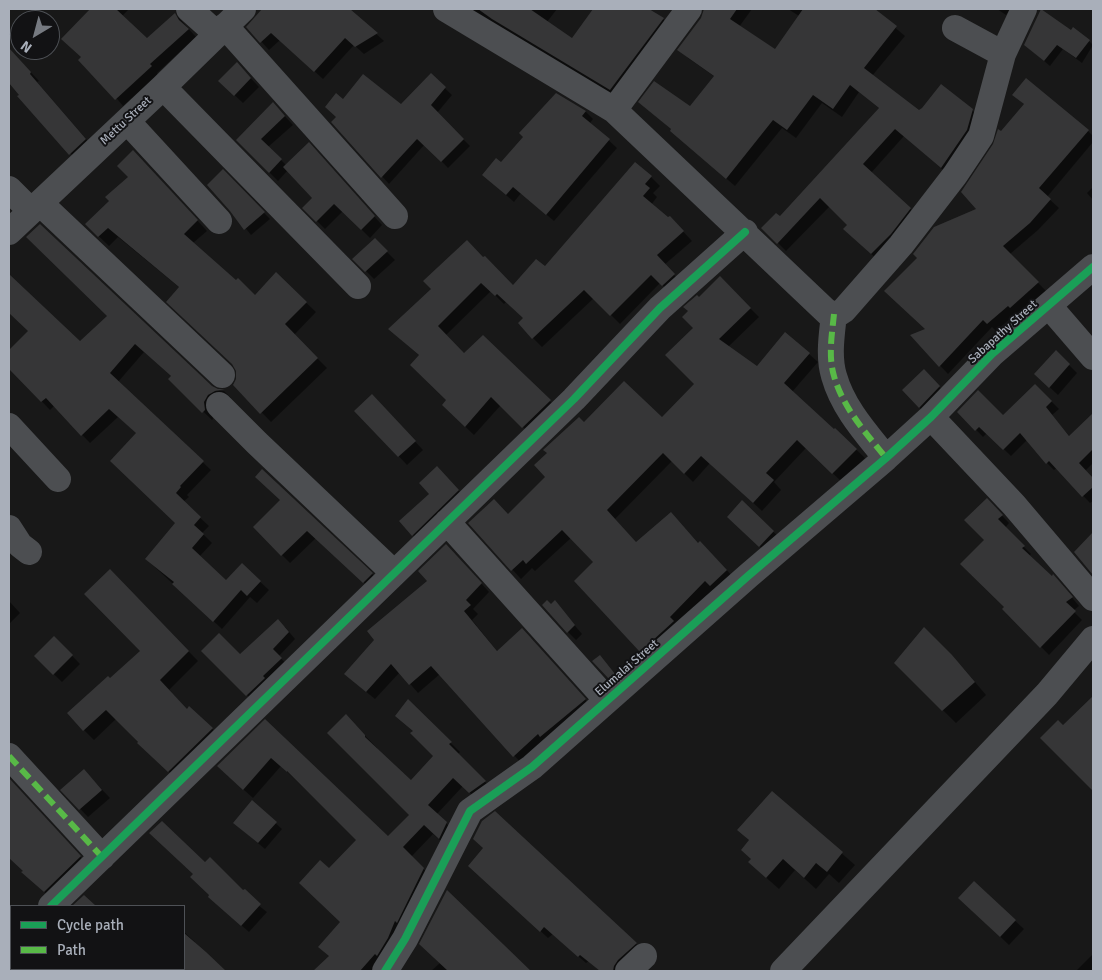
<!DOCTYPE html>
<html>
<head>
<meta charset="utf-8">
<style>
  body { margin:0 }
  #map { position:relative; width:1102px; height:980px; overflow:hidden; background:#181818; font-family:Signika,sans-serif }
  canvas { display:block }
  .frame { position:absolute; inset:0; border:10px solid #a9afba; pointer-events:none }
  .legend { position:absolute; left:10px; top:905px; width:175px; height:65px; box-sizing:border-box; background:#121214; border:1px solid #4e5156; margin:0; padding:6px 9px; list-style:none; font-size:15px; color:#a9afba }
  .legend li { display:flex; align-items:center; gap:10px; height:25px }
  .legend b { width:25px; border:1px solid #4e5156 }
  .north { position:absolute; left:10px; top:10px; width:50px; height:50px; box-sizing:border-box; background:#121214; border:1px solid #4e5156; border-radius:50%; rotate:217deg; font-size:14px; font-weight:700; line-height:20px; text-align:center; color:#a9afba }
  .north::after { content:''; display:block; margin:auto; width:18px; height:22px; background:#767a81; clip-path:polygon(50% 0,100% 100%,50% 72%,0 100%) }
</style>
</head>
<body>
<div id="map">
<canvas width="1102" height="980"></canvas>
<div class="frame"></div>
<ul class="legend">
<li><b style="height:6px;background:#1a9f57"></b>Cycle path</li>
<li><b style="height:6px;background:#58b947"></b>Path</li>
</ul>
<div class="north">N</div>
</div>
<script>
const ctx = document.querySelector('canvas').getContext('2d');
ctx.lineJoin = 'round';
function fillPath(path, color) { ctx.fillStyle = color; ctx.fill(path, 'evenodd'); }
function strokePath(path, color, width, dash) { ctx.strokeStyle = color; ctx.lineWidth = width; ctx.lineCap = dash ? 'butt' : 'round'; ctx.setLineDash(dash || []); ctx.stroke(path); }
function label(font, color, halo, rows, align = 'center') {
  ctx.font = font + ' Signika,sans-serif'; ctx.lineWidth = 4; ctx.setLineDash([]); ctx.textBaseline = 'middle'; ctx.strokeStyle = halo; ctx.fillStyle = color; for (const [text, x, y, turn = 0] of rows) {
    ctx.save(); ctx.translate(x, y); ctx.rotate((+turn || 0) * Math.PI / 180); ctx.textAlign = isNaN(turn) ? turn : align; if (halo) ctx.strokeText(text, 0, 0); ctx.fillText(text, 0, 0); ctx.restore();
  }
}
fillPath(new Path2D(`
  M92,9H129L122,16L147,40L175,14L196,37L157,73L158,75L123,106L83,58L63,39Z
  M265,9H296L303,15L308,9H349L384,41L364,54L354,45L323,79L280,40L269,50L248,27Z
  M470,9H557L547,22L573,40L593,10L590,9H647L663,19L673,29L621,99Z
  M705,9H752L739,27L775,51L799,16L788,9H840L858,21L867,9H873L905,36L872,76L919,112L972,110L981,119L950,176L904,136L871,173L919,217L880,262L854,238L849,225L830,206L786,251L763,228L780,218L880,109L859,92L842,117L822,103L796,138L782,128L735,186L680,139L672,130L640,102L690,107L715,77L688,58L679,50L702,19Z
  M997,9H1010L1006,15Z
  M1071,32L1089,41L1093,45L1082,63L1063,49L1050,66L1025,45Z
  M9,49L39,81L37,82L93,147L78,162L9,81Z
  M245,72L259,87L243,103L228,89Z
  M431,75L452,95L437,113L470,146L448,168L425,144L389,184L333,122L337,118L401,106Z
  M556,94L586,112L593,119L590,123L617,148L554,221L521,193L514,202L491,182L501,164L525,137Z
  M1014,95L1088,131L1093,136V142L1047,197L1059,208L1038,230L1010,254L1046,291L1019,315L1017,313L996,331L992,327L948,374L912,336L927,330L978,210L1001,133L1025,105Z
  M281,112L293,125L268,147L287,166L317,152L382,225L370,238L343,211L325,229L304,208L314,198L288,170L278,181L237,140Z
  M143,161L207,231L193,243L255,297L276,274L316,312L294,335L327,368L271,422L235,385L238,379V371L180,288L118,237L109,246L86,224L110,201Z
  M223,171L270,219L251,235L231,210Z
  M651,177L660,186L653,193L657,197L651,205L679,227L692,241L664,265L683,284L672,294L660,283L620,324L594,298L542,347L533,338L525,319L506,302L504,304L491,291L446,335L464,354L483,337L559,410L532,436L501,405L474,435L452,414L448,401L420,356L398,337L484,259L513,286L545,268Z
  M1093,187V200L1087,193Z
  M375,240L395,260L374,279L354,259Z
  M9,276L80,343L109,317L211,387L218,391H224L231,398L223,399L212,411L213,419L212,420L170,379L172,377L144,352L118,382L211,470L187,495L189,497L183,502L209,526L202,533L212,543L199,557L226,582L242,565L269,590L257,603L250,597L222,629L146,559L176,523L138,434L118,417L90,443L54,406L50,410L9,367V352L30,332L9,312Z
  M720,278L759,317L728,347L758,368L809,354L818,362L792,392L834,431L835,429L865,458L842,482L806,448L774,482L781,490L762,511L710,463L693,482L672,461L615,519L637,544H699L709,551L735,579L649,659L641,651L595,562L571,538L535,571L532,568L521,579L470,523L508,516L546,477L584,424L662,419L695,384L694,328L699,299Z
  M1056,352L1077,373L1058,395L1044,382Z
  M924,371L947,395L927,415L919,407Z
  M1035,385L1059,409L1052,415L1070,437L1093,415V463L1085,471L1093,479V501L1090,503L1057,468L1054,470L1047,463L1027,440L1011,456L987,433L983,437L959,412L1003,417Z
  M380,404L423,450L407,465L356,411Z
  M437,468L466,498L421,543L413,535L431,494Z
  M987,500L1009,523L1005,528L1031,554L1029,556L1052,578L1061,584L1079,606L1073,611L1082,620L1049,655L1004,609L1006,607L986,540Z
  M282,501L372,574L380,582L372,590L316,538L290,563L254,527Z
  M742,502L782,540L768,554L736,525Z
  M455,554L489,592L473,609L478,614L472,620L497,651L531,638L593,708L522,764L440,674L418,693L400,672L375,699L354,682L429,582Z
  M110,571L198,661L169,690L188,711L190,708L222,738L179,781L148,753L116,719L94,740L84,730L110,680L142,651Z
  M9,601L20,613L9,624Z
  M555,602L582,634L576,640L568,632L551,605Z
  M285,627L295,639L279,656L287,665L254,702L203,651L240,655Z
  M924,629L964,669L986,695L956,723L895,663Z
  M54,637L80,664L62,682L35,656Z
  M1093,697V754L1092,756L1093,757V789L1042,738L1063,727Z
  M408,701L460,752L458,754L494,791L479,802L463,786L437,814L456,833L448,847L433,834L411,857L433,878L382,971H315L330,956L342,922L329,870L358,840L281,766L253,798L227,775L265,721L388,838L411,815L346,716L377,748L376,749L411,782L435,756L414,732Z
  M9,779L88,865L52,899L31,880L24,871L9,857V833L18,822L9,813Z
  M92,779L110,798L88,817L62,790Z
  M772,792L855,865L839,883L829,874L816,889L795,870L779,889L762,874L752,860L750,841L739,830Z
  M252,802L282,829L265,849L241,829Z
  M495,813L644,951L623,971H601L589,961L586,963L553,934L548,938L477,873Z
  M205,864L267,912L249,932L217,904L211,895Z
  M974,883L1024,929L1009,945L968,906Z
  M447,892L531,971H431L440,963Z
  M9,916L11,919V940L9,942Z
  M184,932L195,942L193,944L224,971H190L184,966Z
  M1093,954V971H1076Z
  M9,963H11V969H130L127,971H9Z`), '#0007');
fillPath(new Path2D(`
  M90,9H116L147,38L175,13L179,20L189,29L150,64L152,66L115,100L78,60L81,57L61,39Z
  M262,9H350L378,33L355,47L345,38L314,72L271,33L260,43L246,27Z
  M478,9H530L572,38L593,9H649L664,18L610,90L492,19Z
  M704,9H737L730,19L775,49L803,9H875L897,26L864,68L919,110L922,108L941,84L973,109L967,130L941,168L895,129L863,164L911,208L891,234L871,254L843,229L847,225L820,198L777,244L761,228L776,213L780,216L879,108L850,85L833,109L813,95L787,130L773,120L726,179L670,131L671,129L638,102L654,81L690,106L714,76L677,50L701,18Z
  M1041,9L1071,30L1073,27L1090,40L1076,58L1057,45L1044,61L1024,45Z
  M9,48L31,72L30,74L86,139L69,155L17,96L19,95L9,83Z
  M237,62L251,78L234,96L218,81Z
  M431,73L446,87L431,105L464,139L441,162L417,139L381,178L331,122L336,117L325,107L336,93L343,99L363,74L401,104Z
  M1026,78L1089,130L1039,188L1051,199L1030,223L1003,246L1039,282L1010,308L1008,306L987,324L983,320L939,367L910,335L925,329L884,291L917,258L913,254L934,227L976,209L961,192L993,144L998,129L1001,131L1024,104L1012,95Z
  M556,93L586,111L582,116L610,139L546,215L513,187L506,195L482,175L496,158L501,162L523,137L519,133Z
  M273,102L285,116L261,139L282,159L269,173L236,140Z
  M309,142L375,216L361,230L334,204L316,222L302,208L312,198L283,167Z
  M133,150L198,220L184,234L236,280L238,278L255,295L276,272L307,302L285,324L318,358L260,414L233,385L236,379V371L232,364L166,302L179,287L108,228L98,237L85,224L109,201L105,197L128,177L117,166Z
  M635,162L652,176L645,184L650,188L643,196L668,217L670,216L684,231L657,255L675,274L662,286L651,275L610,316L584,290L532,339L518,323L523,318L497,294L495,296L481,283L438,326L464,353L483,335L551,400L522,428L491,397L465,427L442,405L446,400L410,365L419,355L388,329L431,289L423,281L467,240L483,257L485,256L513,285L536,259L545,266Z
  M223,169L265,212L244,230L230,211L207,185Z
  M40,224L212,386L218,389H225L215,391L208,395L204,402L205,410L202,413L168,379L171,376L135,344L110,373L204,461L180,486L181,487L176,493L201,517L194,525L204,534L192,548L226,580L242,563L261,581L247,596L241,590L213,622L172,584L174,582L145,559L175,523L110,461L136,433L109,409L81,436L46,398L41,402L9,369V350L28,331L9,313V274L80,341L107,316L26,237Z
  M375,238L388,251L365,272L352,259Z
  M720,276L751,308L719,339L757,366L785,332L810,353L784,383L834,429L835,428L857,449L832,474L797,440L766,473L774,480L753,503L701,456L684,474L663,453L607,510L636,542L671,512L698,543L700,541L727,570L710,586L705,581L670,617L674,621L640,652L574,581L593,562L562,530L526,564L523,560L511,571L468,523L494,499L508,514L545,477L534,465L547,453L543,450L579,417L584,422L624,381L662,417L694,384L665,355L693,328L682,317L688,311L683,307L697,295L699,297Z
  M1056,350L1070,364L1049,388L1034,374Z
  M924,369L940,386L919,408L902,390Z
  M1035,384L1052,401L1046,407L1069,436L1093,413V449L1079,463L1093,478V487L1082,497L1049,461L1046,464L1020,433L1003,450L979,427L975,431L957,412L978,390L1003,415Z
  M372,394L416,441L398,457L354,411Z
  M437,466L459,490L412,536L399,521L429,494L419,483Z
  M262,469L373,573L363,583L307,531L281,556L253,527L280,500L255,477Z
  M987,498L1003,515L998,519L1025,546L1022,548L1052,576L1053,574L1073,597L1066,602L1076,611L1040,648L1002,609L1004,607L960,564L984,540L964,520Z
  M742,500L774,531L759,547L727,517Z
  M1093,532V575L1074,552Z
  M446,544L482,583L466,600L471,605L464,611L497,651L522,628L586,699L540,737L538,734L513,757L431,666L409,685L391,664L366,692L344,674L374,640L367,631L427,581L418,571Z
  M110,569L189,651L160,680L187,709L189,706L213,728L168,772L137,743L138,742L106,710L83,731L67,713L108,676L110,678L140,651L84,594Z
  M547,600L551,604L555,600L575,625L567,633L542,605Z
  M278,619L289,632L273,649L282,658L263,676L265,678L246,696L201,651L219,633L240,654Z
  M924,627L952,655L975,682L942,711L894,663Z
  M54,636L73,655L53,675L34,656Z
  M600,655L615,674L609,679L592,661Z
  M1093,696V791L1040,738L1058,720L1063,725Z
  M408,699L452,742L449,744L486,781L469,793L453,778L428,805L447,822L439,839L424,825L403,847L424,868L397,923L395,921L388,938L377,956L375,954L360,971H313L329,956L318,947L340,922L299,883L320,860L329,868L356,840L287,771V772L271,758L243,790L217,766L265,719L388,836L409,815L327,733L346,714L365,735V737L411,780L433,756L410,733L413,731L395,716Z
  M84,769L102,790L79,810L60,790Z
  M9,778L81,856L44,892L21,872L23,871L9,858Z
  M772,791L843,852L827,872L816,863L804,878L783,859L766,878L748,862L751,859L741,850L749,840L737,830Z
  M252,800L277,822L258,843L233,823Z
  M495,811L637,943L618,960L614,966L613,971H600L580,955L578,957L544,927L540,932L468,866L483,848L473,839L482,821Z
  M162,821L205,862L210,857L243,890L245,889L261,904L241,926L208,897L209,895L190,877L193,874L149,833Z
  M974,881L1016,920L1000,937L958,898Z
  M447,890L531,971H448L419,944Z
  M84,895L96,906H72Z
  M184,933L206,952L226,971H184Z`), '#363637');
strokePath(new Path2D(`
  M189,9L217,34
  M446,9L614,110L829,314C836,314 839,314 844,310L901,245L955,175L981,136L1003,54L1024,9
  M225,26L395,216
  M955,28L1003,54
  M163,87L358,286
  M614,110L689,9
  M127,121L219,221
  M9,189L31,211
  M40,203L222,375
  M9,232L163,87L243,9
  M1049,306L1093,357
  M834,314C832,334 828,356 834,376C843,408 866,433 886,458
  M219,405L257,443L394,573
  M931,417L1014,505L1093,598
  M9,426L58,479
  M447,522L607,700
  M9,528L20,545L29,552
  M9,756L102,857
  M51,906L574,399L660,308L745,232
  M9,947L11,945
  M385,971L405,939L470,811L532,767L748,576L886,458L931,417L992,354L1093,267
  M628,971L644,956
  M783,971L1047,694L1093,639`), '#4c4e51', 26);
strokePath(new Path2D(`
  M834,314C832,334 828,356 834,376C843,408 866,433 886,458
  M9,756L102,857`), '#58b947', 6, [12, 6]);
strokePath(new Path2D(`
  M51,906L574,399L660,308L745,232
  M385,971L405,939L470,811L532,767L748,576L886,458L931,417L992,354L1093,267`), '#1a9f57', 8);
label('12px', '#a9afba', '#121214', [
  ["Mettu Street",126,121,-43],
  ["Sabapathy Street",1003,332,-42],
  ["Elumalai Street",627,668,-41]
]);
</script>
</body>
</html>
